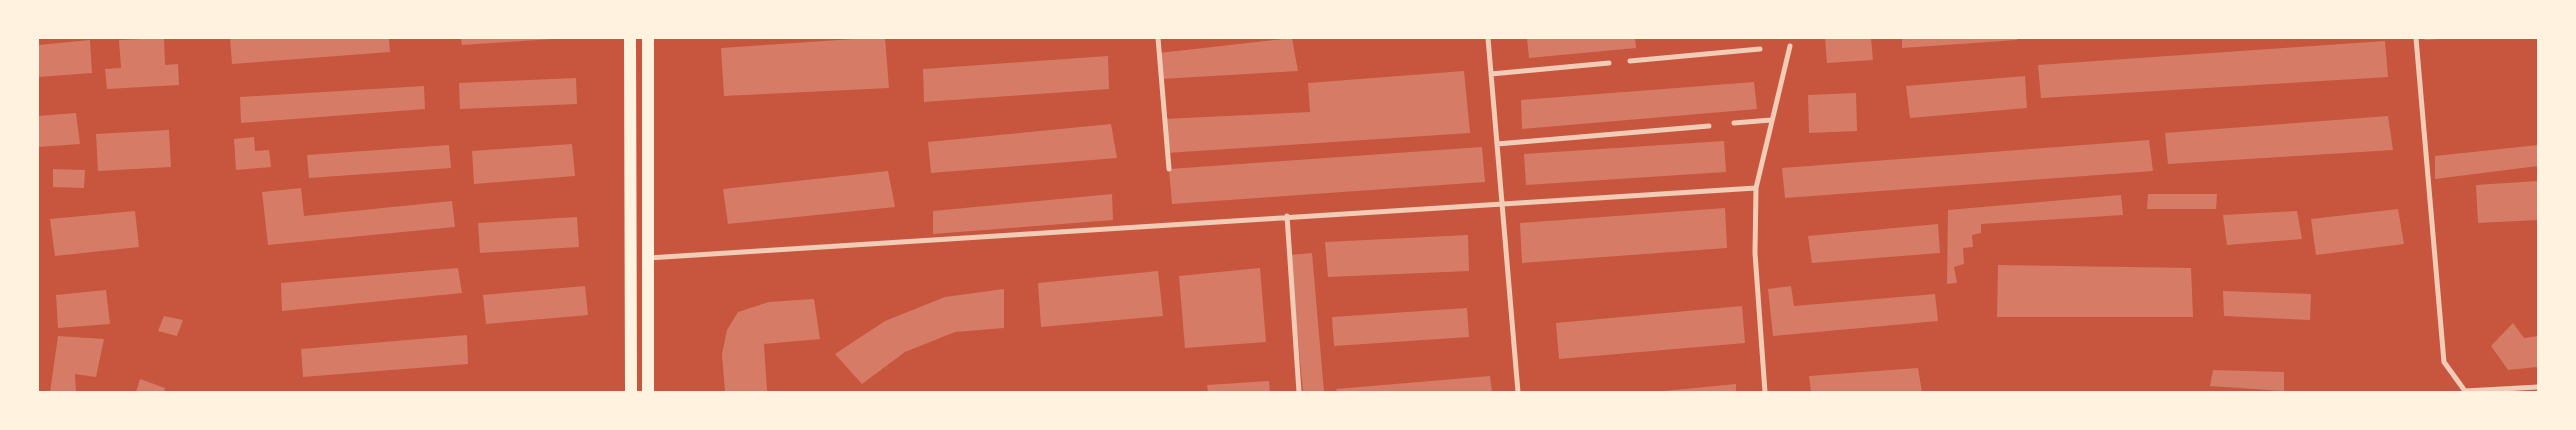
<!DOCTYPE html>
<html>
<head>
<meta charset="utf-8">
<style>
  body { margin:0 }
  #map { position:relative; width:2576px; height:430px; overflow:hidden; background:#c8553d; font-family:Barlow,sans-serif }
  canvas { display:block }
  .frame { position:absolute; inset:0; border:39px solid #fff3e0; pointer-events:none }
</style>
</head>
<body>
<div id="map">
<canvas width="2576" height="430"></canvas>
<div class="frame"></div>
</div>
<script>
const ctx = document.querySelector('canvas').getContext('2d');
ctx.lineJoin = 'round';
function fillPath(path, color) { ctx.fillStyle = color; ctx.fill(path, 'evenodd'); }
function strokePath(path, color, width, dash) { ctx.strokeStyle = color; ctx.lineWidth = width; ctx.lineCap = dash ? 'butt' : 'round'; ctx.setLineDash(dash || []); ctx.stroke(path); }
fillPath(new Path2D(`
  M164,38L165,65L178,64L179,85L107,89L105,69L121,68L119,40Z
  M230,38H389L390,52L232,64Z
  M461,38H553V39L462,45Z
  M868,38H885L889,88L724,96L721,48Z
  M1292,38L1298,71L1161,79L1159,53Z
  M1527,38H1635L1636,48L1529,58Z
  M1825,38H1871L1873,60L1827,63Z
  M1902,38H2017V40L1902,48Z
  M2424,38H2441V39L2425,40Z
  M90,40L92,73L38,77V45Z
  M2385,41L2388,77L2041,98L2038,65Z
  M1108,56L1109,89L924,102L923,69Z
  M1464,71L1470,133L1167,153L1164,119L1310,112L1308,83Z
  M2025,76L2027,108L1910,118L1906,86Z
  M576,78L577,104L460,109L459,83Z
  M1754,82L1757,109L1522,129L1521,100Z
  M424,86L425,109L241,123L240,97Z
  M1856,93L1857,131L1809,133L1808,95Z
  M76,113L80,144L38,147V116Z
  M2388,116L2393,150L2168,164L2165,133Z
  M1111,124L1117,158L931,173L928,142Z
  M169,130L171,167L98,171L96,134Z
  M254,137L255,151L269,150L271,167L236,170L234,139Z
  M2149,140L2153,171L1785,198L1782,168Z
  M1724,141L1726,172L1526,185L1524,154Z
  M572,144L575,176L474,184L472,151Z
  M449,145L451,168L309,178L307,155Z
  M2538,145V166L2435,179V156Z
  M1482,147L1485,182L1172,204L1169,169Z
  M53,169L85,170L84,188L53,187Z
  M888,171L895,207L728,224L723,189Z
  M2538,181V220L2478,223L2476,185Z
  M301,188L304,216L452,201L455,227L268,245L262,192Z
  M1112,194L1113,220L933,234V211Z
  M2148,194H2217L2216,209H2147Z
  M2121,195L2123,215L1981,224V233L1972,235L1973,247L1963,248L1964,264L1954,267L1957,283L1947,284L1948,210Z
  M1725,208L1727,248L1522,263L1520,223Z
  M2398,209L2404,244L2316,255L2311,219Z
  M135,211L139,247L55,256L50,219Z
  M2297,211L2302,239L2227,245L2223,215Z
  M577,217L579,247L480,253L478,223Z
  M1938,224L1940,253L1812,263L1808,236Z
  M1468,235L1469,271L1328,277L1325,242Z
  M1312,253L1324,392H1303L1290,255Z
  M1998,265L2191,268L2193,317H1997Z
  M458,268L462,293L282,311L281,283Z
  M1260,268L1266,342L1185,348L1179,276Z
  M1158,271L1163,316L1041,327L1038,283Z
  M585,286L588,315L486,324L483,295Z
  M1791,286L1794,306L1935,294L1938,321L1773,336L1768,289Z
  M1004,289V328L955,332L905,352L862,384L835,354L885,321L945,297Z
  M106,290L110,324L58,328L56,295Z
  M2223,291L2311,294L2310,320L2224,316Z
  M814,299L820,339L764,344L767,392H725L722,354L727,330L738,312L769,302Z
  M1742,306L1745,343L1559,359L1556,323Z
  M1467,308L1469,337L1334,346L1332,317Z
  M164,316L183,320L177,336L158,331Z
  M2513,323L2524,338L2538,336V367L2508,370L2491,346Z
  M467,335L468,364L303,377L301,349Z
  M58,336L104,339L96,377L75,374L76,392H50Z
  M1918,368L1922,392H1811L1809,376Z
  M2213,370L2284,372V391L2210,386Z
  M1490,376L1492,392H1337L1336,389Z
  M140,379L165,388L164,392H136Z
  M1269,381L1270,392H1208L1207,385Z
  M1736,384V392H1664V391Z`), '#d67c66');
strokePath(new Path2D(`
  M1158,38L1169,169
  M1488,38L1518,392
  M2416,38L2444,362L2465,391L2538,387
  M1630,61L1760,49
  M1491,74L1609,63
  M1734,123L1771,120
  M1497,144L1709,126
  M1287,216L1299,392
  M648,258L1756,188
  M1765,392L1755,253L1756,188L1790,46`), '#f1ccb7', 5);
strokePath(new Path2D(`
  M630,38L631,392
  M648,38V392`), '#fff3e0', 12);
</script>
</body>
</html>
